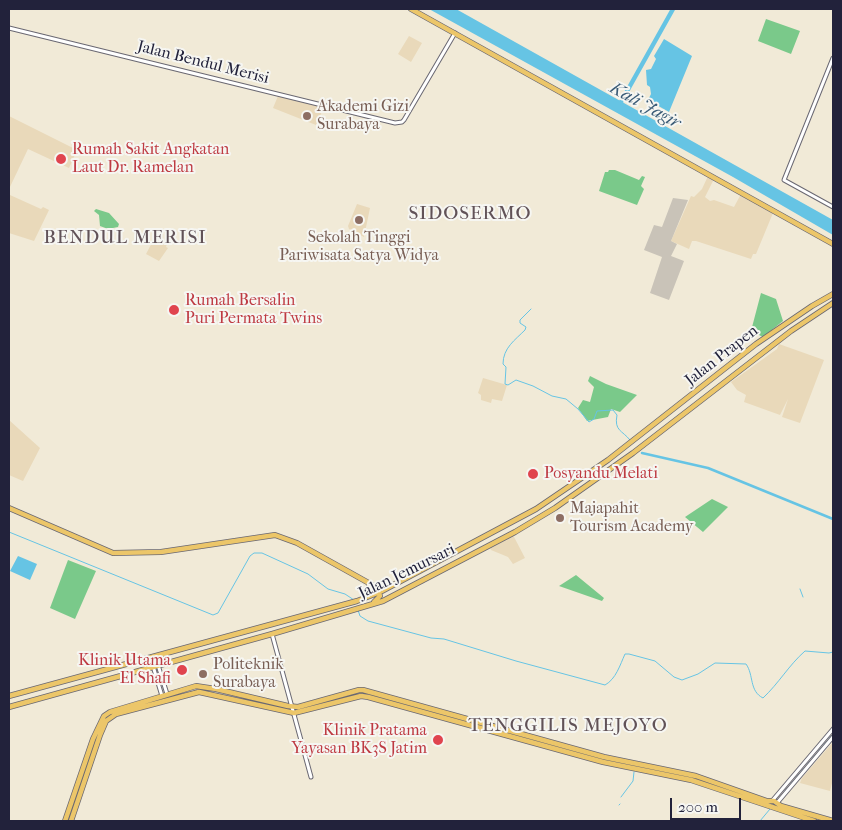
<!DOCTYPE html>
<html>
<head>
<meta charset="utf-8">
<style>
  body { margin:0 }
  #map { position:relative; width:842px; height:830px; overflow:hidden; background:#f1ead7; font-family:"IM FELL French Canon",serif }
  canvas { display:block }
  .frame { position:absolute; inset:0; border:10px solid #22223b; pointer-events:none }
  .scale { position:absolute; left:670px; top:798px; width:71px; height:22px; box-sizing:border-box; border:2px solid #22223b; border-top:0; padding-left:6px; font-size:15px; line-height:18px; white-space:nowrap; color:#22223b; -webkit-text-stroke:4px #f6f6f2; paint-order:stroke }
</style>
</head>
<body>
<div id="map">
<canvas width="842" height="830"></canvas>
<div class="frame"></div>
<div class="scale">200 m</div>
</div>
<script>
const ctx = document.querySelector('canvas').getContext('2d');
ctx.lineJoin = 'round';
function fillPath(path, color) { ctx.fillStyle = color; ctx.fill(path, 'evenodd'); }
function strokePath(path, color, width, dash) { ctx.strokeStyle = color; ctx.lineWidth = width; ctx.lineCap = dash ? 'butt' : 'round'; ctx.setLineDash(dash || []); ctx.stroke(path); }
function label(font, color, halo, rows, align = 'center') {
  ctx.font = font + ' "IM FELL French Canon",serif'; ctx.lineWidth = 4; ctx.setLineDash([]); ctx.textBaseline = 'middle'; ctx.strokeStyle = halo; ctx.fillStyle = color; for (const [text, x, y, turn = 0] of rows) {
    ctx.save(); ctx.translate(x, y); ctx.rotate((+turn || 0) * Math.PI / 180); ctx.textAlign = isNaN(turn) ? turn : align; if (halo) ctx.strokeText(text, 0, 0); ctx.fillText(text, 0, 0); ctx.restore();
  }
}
fillPath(new Path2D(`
  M409,36L422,43L411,62L398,54Z
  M278,96L324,107L316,125L273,108Z
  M9,116L77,150L69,168L28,149L9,189Z
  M708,176L714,179L705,197L710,201L714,200L734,207L741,194L773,213L756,254H753L751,259L696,241H692L689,249L671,241L691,196L694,197L702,189Z
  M10,195L41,209L43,207L49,210L34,241L9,233V198Z
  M357,204L370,208L364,237L349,229L348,226Z
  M155,237L167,244L166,247L168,248L159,261L146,254Z
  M779,344L824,360L800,423L782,417L788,399L780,415L744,402L746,395L737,390L731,382L777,349Z
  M483,378L507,385L502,401L492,399L491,403L481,400V395L478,393Z
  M9,420L40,448L23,481L9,475Z
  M513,535L525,558L513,564L508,557L491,550L490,548Z
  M833,742V779L830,791L800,783L802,778Z`), '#e9d9ba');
fillPath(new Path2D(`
  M673,198L688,200L671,241L677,244L671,256L684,261L669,300L650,293L662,257L644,250L654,225L662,227Z`), '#c9c3b8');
fillPath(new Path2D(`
  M766,19L800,31L791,54L758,41Z
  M609,170H615L639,180L642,176L645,177L641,186L644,189L637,205L599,191L605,172H608Z
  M96,209L109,213L119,224L118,227L108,229L100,226L99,215L94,211Z
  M761,293L776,299L783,321L763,337L751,331Z
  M590,376L606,384L637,395L620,412L611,409L608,417L587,421L578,408L583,400L590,402L594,387L588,381Z
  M712,499L728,507L703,532L685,517Z
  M68,560L96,571L75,619L50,608Z
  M576,575L604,598L602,601L559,586Z`), '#7ac98a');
fillPath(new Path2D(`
  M429,9H456L833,220V235L733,177Z
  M664,39L692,56L669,112L648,100L651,94L650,87L647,85L646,70L651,69L656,59L654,56Z
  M18,556L37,564L30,580L10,571Z`), '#66c4e4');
strokePath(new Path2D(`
  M531,309L520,320V323L526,327L525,330C515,340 503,348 503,364L506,367L505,384L508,385L516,380L533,386L552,396L566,399L578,409L589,422L594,419L597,411L613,410L617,415C614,431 622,430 630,440
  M9,532L213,615L218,613L250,556L254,553H262L308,574L328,589L345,594L354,600
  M800,589L803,597
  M358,610L360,616L368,621L431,638L444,639L516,661L605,685C616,679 620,665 625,654H629L655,661L674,677L682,680L698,674L715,663L746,664C754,675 749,691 763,698C779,683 789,665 805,651L829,653L833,652
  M784,792L833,734
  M621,797L633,781L634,772
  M619,805L620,804
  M760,821L770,809`), '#66c4e4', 1);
strokePath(new Path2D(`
  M642,453L708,468L833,519`), '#66c4e4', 2.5);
strokePath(new Path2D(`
  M621,102L673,9`), '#66c4e4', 4.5);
const minor = new Path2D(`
  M9,28L395,123L402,122L404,120L455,33
  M833,58L784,180L833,207
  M272,634L311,777
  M158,665L167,694
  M153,666L162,696
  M772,801L833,729
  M777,803L833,737`);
const major = new Path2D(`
  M411,9L833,244
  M9,508L113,553L161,552L275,535L297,543L376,587L380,596L374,602
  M367,597L370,590L369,586
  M9,696L357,601L380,592L536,509L608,460L756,344L812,306L833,294
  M9,707L272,634L383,601L515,532L555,508L633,453L791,331L833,303
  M65,821L93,739L104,716L110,712L196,686L216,689L288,706L298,707L359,690H363L604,757L696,776L767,801H774L781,806L833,821
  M71,821L100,735L106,721L116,714L199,692L294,713L361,696L368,697L603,762L691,780L814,821`);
strokePath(minor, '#6a6872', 5);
strokePath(major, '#6a6872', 6);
strokePath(minor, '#fff', 3);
strokePath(major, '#ecc669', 4.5);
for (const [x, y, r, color] of [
  [307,116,5,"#8d6e63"],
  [61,159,6,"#e0444e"],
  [359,220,5,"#8d6e63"],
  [174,310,6,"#e0444e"],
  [533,474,6,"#e0444e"],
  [560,518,5,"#8d6e63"],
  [182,670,6,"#e0444e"],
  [203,674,5,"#8d6e63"],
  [438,740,6,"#e0444e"]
]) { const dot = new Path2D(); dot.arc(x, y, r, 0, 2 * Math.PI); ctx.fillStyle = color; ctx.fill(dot); strokePath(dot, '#f6f6f2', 2); }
label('16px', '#22223b', '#f6f6f2', [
  ["Jalan Bendul Merisi",203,63,14],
  ["Jalan Prapen",722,356,-38],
  ["Jalan Jemursari",407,572,-26]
]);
label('16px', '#785e54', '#f6f6f2', [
  ["Akademi Gizi",317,107],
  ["Surabaya",317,125],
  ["Sekolah Tinggi",359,238,"center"],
  ["Pariwisata Satya Widya",359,256,"center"],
  ["Majapahit",570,509],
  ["Tourism Academy",570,527],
  ["Politeknik",213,665],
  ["Surabaya",213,683]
], 'left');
label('16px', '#be3a42', '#f6f6f2', [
  ["Rumah Sakit Angkatan",72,150],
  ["Laut Dr. Ramelan",72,168],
  ["Rumah Bersalin",185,301],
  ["Puri Permata Twins",185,319],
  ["Posyandu Melati",544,474],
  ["Klinik Utama",171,661,"right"],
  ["El Shafi",171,679,"right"],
  ["Klinik Pratama",427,731,"right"],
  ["Yayasan BK3S Jatim",427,749,"right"]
], 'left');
label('italic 18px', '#3a5b76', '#f6f6f2', [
  ["Kali Jagir",645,106,29]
]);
ctx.letterSpacing = '1px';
label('19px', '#615257', '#f6f6f2', [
  ["SIDOSERMO",470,214],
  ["BENDUL MERISI",125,238],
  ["TENGGILIS MEJOYO",568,726]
]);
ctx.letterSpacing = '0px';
</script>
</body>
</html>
